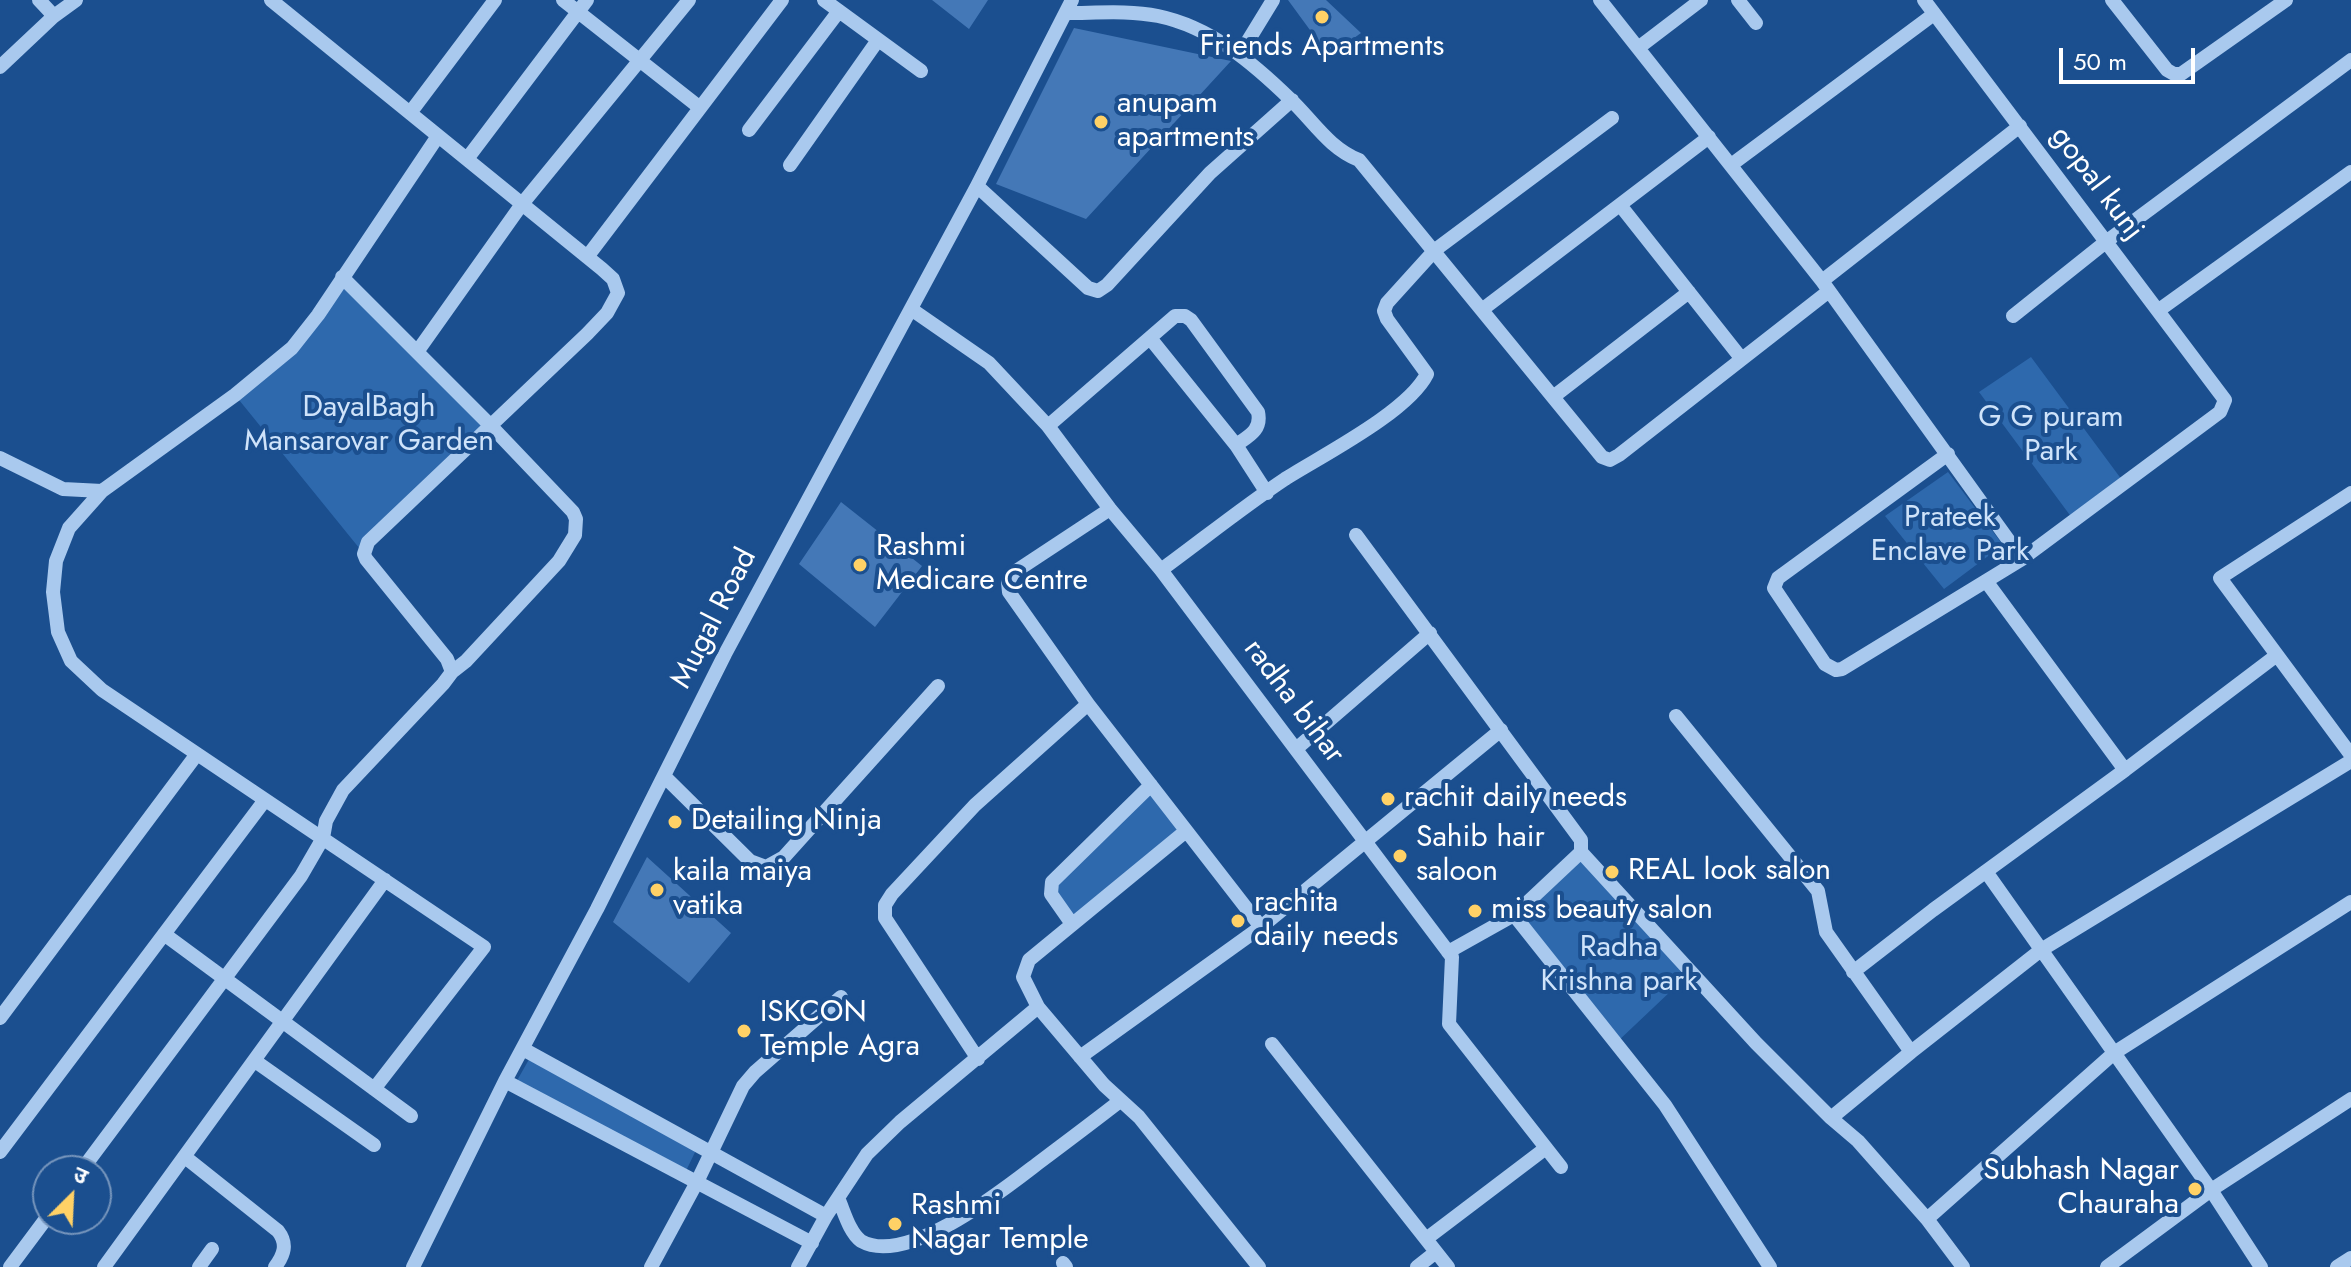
<!DOCTYPE html>
<html>
<head>
<meta charset="utf-8">
<style>
  body { margin:0 }
  #map { position:relative; width:2351px; height:1267px; overflow:hidden; background:#1b4f8f; font-family:Jost,"Noto Sans Devanagari",sans-serif }
  canvas { display:block }
  .north { position:absolute; left:32px; top:1155px; width:80px; height:80px; box-sizing:border-box; background:#1b4f8f; border:2px solid #7695bc; border-radius:50%; rotate:24deg; font-size:22px; font-weight:700; line-height:32px; text-align:center; color:#fff }
  .north::after { content:''; display:block; margin:auto; width:28px; height:36px; background:#ffd166; clip-path:polygon(50% 0,100% 100%,50% 72%,0 100%) }
  .scale { position:absolute; left:2059px; top:48px; width:136px; height:36px; box-sizing:border-box; border:4px solid #fff; border-top:0; padding-left:10px; font-size:24px; line-height:28px; white-space:nowrap; color:#fff; -webkit-text-stroke:6px #1b4f8f; paint-order:stroke }
</style>
</head>
<body>
<div id="map">
<canvas width="2351" height="1267"></canvas>
<div class="north">उ</div>
<div class="scale">50 m</div>
</div>
<script>
const ctx = document.querySelector('canvas').getContext('2d');
ctx.lineJoin = 'round';
function fillPath(path, color) { ctx.fillStyle = color; ctx.fill(path, 'evenodd'); }
function strokePath(path, color, width, dash) { ctx.strokeStyle = color; ctx.lineWidth = width; ctx.lineCap = dash ? 'butt' : 'round'; ctx.setLineDash(dash || []); ctx.stroke(path); }
function label(font, color, halo, rows, align = 'center') {
  ctx.font = font + ' Jost,sans-serif'; ctx.lineWidth = 8; ctx.setLineDash([]); ctx.textBaseline = 'middle'; ctx.strokeStyle = halo; ctx.fillStyle = color; for (const [text, x, y, turn = 0] of rows) {
    ctx.save(); ctx.translate(x, y); ctx.rotate((+turn || 0) * Math.PI / 180); ctx.textAlign = isNaN(turn) ? turn : align; if (halo) ctx.strokeText(text, 0, 0); ctx.fillText(text, 0, 0); ctx.restore();
  }
}
fillPath(new Path2D(`
  M342,277L491,426L364,554L235,395L298,341Z
  M2031,357L2122,480L2072,518L1979,392Z
  M1948,472L2003,545L1944,589L1885,516Z
  M1151,785L1186,831L1072,924L1050,889Z
  M1581,852L1691,972L1616,1043L1514,915Z
  M532,1054L698,1146L684,1175L514,1086Z`), '#2e69ad');
fillPath(new Path2D(`
  M932,0H988L969,29Z
  M1288,0H1326L1361,33L1329,56Z
  M1074,28L1231,61L1086,219L996,184Z
  M841,502L922,566L875,627L799,564Z
  M647,857L731,933L689,983L613,922Z`), '#4478b7');
strokePath(new Path2D(`
  M39,0L54,16
  M563,0L699,107
  M824,0L921,71
  M1600,0L1822,281L2022,559
  M1738,0L1756,23
  M2112,0L2167,70L2174,74H2181L2286,0
  M1066,13C1096,13 1129,10 1158,16C1211,27 1253,63 1291,100C1314,122 1329,148 1359,160L1602,457L1610,460L1619,455L1829,291
  M1638,48L1701,0
  M1240,54L1273,0
  M0,67L54,16L76,0
  M410,113L495,0
  M749,130L839,11
  M467,159L587,0
  M790,165L878,40
  M1731,165L1934,14
  M977,186L1088,288L1098,291L1107,285L1210,173L1292,100
  M1620,205L1741,358
  M587,257L782,0
  M342,277L491,426L573,512L576,519L575,535L559,561L466,661L452,672
  M1822,281L2020,126
  M911,309L989,363L1048,426L1110,509L1161,570L1452,957L1449,1024L1561,1167
  M1483,309L1709,137
  M2159,310L2351,172
  M2013,316L2107,241L2351,60
  M417,352L522,204L689,0
  M1553,397L1689,292
  M1048,426L1175,316H1185L1191,320L1258,412C1262,430 1249,436 1236,445L1150,338
  M1236,445L1267,493
  M1948,454L1778,578L1774,588L1825,664L1836,670L1842,669L1986,581
  M0,458L63,489L102,491
  M2351,493L2220,578L2351,755
  M1110,509L1013,573L1008,582L1009,592L1088,704L1261,927
  M1356,535L1581,840V852L1514,915L1448,952
  M1161,570C1202,540 1243,507 1285,479C1323,455 1408,412 1427,374L1387,319L1384,311L1387,303L1435,250L1612,118
  M1676,716L1818,891L1826,932L1911,1052L1831,1118
  M1296,749L1430,633
  M2125,770L2277,655
  M664,776L750,861L766,867L784,857L938,686
  M1186,831L1029,960L1023,977L1038,1007L1104,1085L1139,1117L1259,1267
  M1581,852L1756,1043L1831,1118L1858,1141L1927,1219L1963,1267
  M1987,873L2211,1190L2107,1267
  M1514,915L1665,1105L1770,1267
  M1072,924L1051,894L1052,882L1151,785
  M164,934L411,1116
  M1853,972L1933,910L2125,770L1986,581L2022,559L2220,412L2225,400L1924,0
  M0,1018L197,754
  M1272,1044L1448,1267
  M523,1049L826,1216
  M1911,1052L2041,950L2351,761
  M1080,1057L1261,927L1501,730
  M978,1059L885,918V905L892,894L975,805L1088,704
  M255,1061L374,1145
  M505,1081L812,1243
  M374,1089L484,947L102,690L71,661L58,632L53,592L56,561L69,528L102,491L235,395L292,348L318,315L438,136
  M0,1152L265,800
  M185,1157L278,1231C288,1244 284,1255 275,1267
  M81,1171L301,876L323,838L326,821L343,790L443,684L452,672L447,659L366,559L364,554L368,542L587,334L607,313L618,293L613,279L602,269L271,0
  M838,1198C844,1211 849,1232 861,1241C907,1267 1003,1190 1037,1164C1065,1143 1093,1122 1120,1101
  M1927,1219L2114,1053L2351,902
  M1426,1239L1546,1148
  M1063,1263L1066,1267
  M10,1267L48,1216
  M104,1267L385,880
  M199,1267L212,1249
  M413,1267L505,1081L597,909L725,654L977,186L1072,0
  M651,1267L697,1182L743,1086L755,1072L841,997
  M798,1267L826,1216L867,1154L900,1122L1038,1007
  M1417,1267L1436,1252
  M2261,1267L2211,1190L2351,1099
  M2337,1267L2351,1258`), '#a9c9ee', 14);
for (const [x, y, r, color] of [
  [1322,17,8,"#ffd166"],
  [1101,122,8,"#ffd166"],
  [860,565,8,"#ffd166"],
  [1388,799,8,"#ffd166"],
  [675,822,8,"#ffd166"],
  [1400,856,8,"#ffd166"],
  [1612,872,8,"#ffd166"],
  [657,890,8,"#ffd166"],
  [1475,911,8,"#ffd166"],
  [1238,921,8,"#ffd166"],
  [744,1031,8,"#ffd166"],
  [2195,1189,8,"#ffd166"],
  [895,1224,8,"#ffd166"]
]) { const dot = new Path2D(); dot.arc(x, y, r, 0, 2 * Math.PI); ctx.fillStyle = color; ctx.fill(dot); strokePath(dot, '#1b4f8f', 3); }
label('30px', '#fff', '#1b4f8f', [
  ["Friends Apartments",1322,48,"center"],
  ["anupam",1117,105],
  ["apartments",1117,139],
  ["Rashmi",876,548],
  ["Medicare Centre",876,582],
  ["rachit daily needs",1404,799],
  ["Detailing Ninja",691,822],
  ["Sahib hair",1416,839],
  ["saloon",1416,873],
  ["REAL look salon",1628,872],
  ["kaila maiya",673,873],
  ["vatika",673,907],
  ["rachita",1254,904],
  ["daily needs",1254,938],
  ["miss beauty salon",1491,911],
  ["ISKCON",760,1014],
  ["Temple Agra",760,1048],
  ["Subhash Nagar",2179,1172,"right"],
  ["Chauraha",2179,1206,"right"],
  ["Rashmi",911,1207],
  ["Nagar Temple",911,1241]
], 'left');
label('30px', '#fff', '#1b4f8f', [
  ["gopal kunj",2096,184,53],
  ["Mugal Road",715,619,-63],
  ["radha bihar",1293,702,53]
]);
label('30px', '#cfe3fa', '#1b4f8f', [
  ["DayalBagh",369,409],
  ["Mansarovar Garden",369,443],
  ["G G puram",2051,419],
  ["Park",2051,453],
  ["Prateek",1950,519],
  ["Enclave Park",1950,553],
  ["Radha",1619,949],
  ["Krishna park",1619,983]
]);
</script>
</body>
</html>
